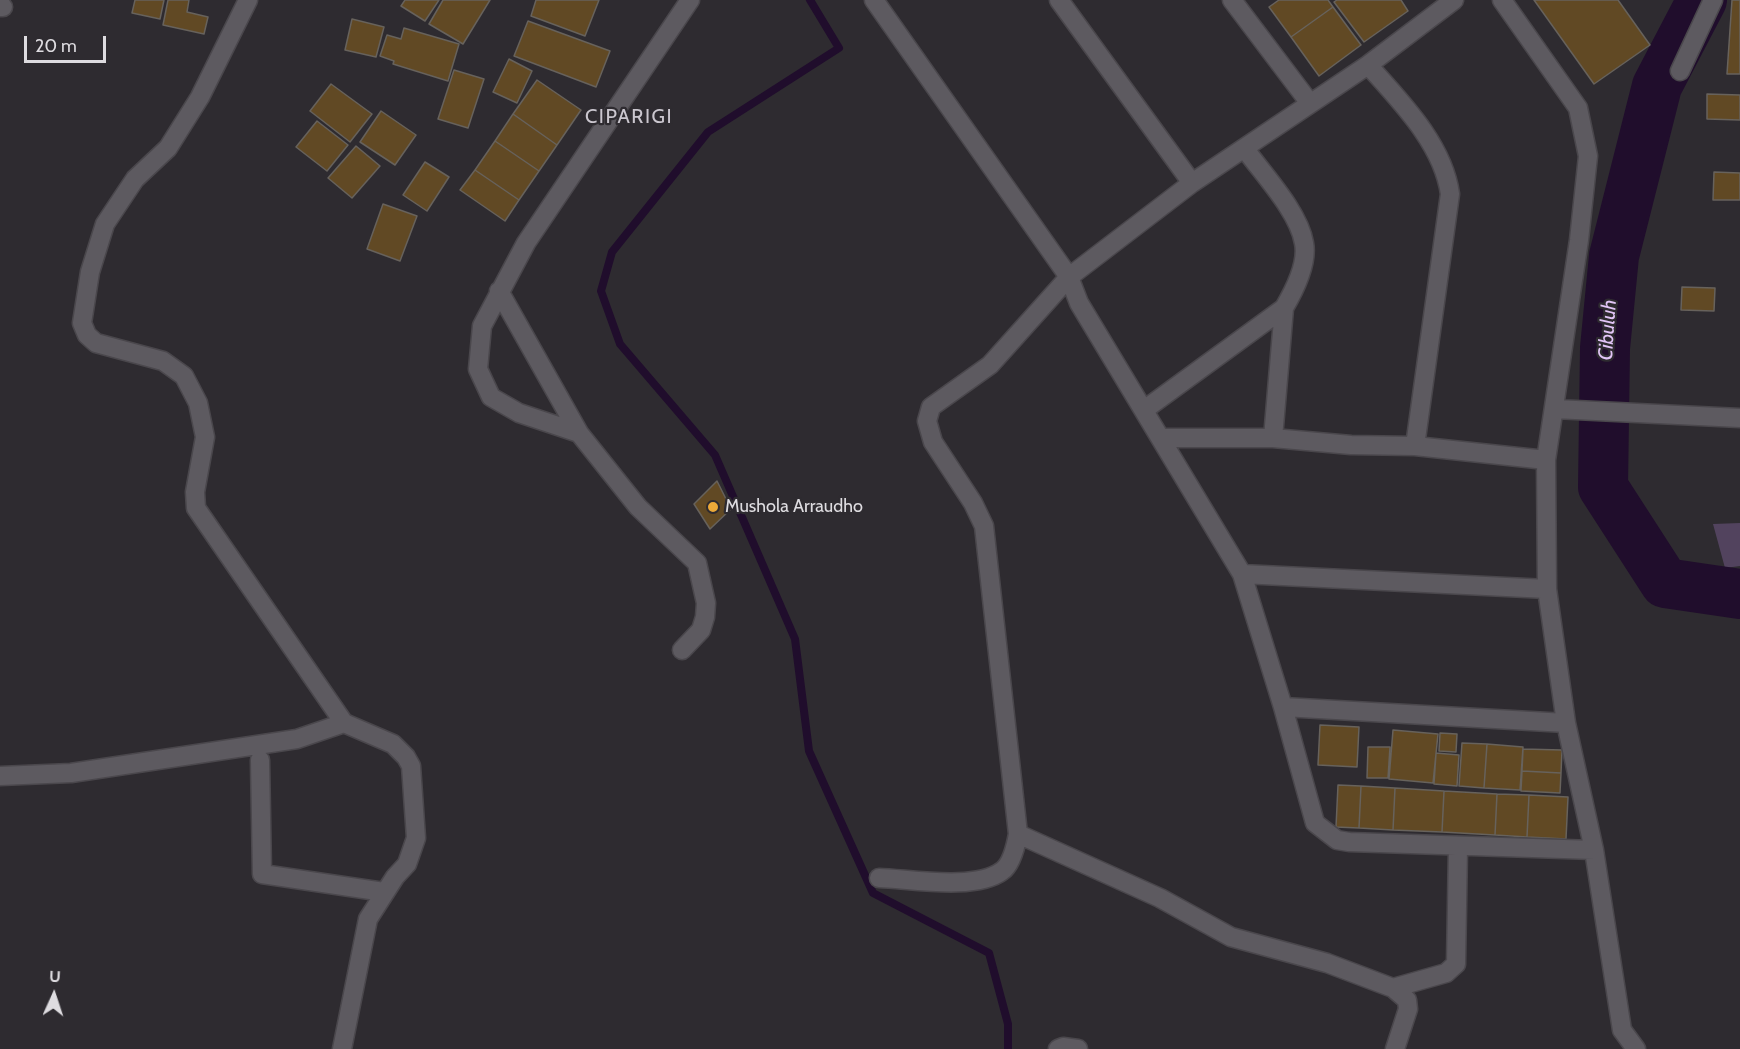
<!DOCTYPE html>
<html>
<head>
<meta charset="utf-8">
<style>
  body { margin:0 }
  #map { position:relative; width:1740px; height:1049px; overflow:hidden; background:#2e2b30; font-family:Cabin,sans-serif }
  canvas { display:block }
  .north { position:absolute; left:24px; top:965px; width:60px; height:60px; -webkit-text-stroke:4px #2e2b30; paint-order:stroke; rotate:3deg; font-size:16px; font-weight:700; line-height:24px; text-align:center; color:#dedce0 }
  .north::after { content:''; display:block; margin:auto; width:21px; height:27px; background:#dedce0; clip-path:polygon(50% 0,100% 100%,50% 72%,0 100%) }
  .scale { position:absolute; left:24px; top:36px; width:82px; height:27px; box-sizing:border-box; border:3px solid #dedce0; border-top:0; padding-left:8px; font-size:18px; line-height:21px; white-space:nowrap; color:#dedce0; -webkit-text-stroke:4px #2e2b30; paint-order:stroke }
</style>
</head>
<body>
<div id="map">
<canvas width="1740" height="1049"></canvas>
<div class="north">U</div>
<div class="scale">20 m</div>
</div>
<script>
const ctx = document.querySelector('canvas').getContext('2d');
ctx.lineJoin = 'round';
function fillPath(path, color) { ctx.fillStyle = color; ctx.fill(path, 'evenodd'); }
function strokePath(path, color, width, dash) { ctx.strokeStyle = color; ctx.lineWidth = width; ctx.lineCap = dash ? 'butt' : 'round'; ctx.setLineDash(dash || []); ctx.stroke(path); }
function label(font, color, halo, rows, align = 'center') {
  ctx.font = font + ' Cabin,sans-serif'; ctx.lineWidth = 4.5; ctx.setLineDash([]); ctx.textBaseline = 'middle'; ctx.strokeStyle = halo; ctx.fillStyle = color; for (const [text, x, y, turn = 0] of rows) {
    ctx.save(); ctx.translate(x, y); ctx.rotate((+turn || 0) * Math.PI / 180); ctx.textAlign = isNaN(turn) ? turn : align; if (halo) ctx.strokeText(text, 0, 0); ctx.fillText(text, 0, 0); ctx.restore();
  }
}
fillPath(new Path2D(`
  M1740,523V566L1725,568L1713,524Z`), '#52435e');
strokePath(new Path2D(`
  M810,0L839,48L708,132L612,252L601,291L620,344L715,455L795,639L809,751L873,893L989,953L1008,1024V1049`), '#200d2c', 8);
strokePath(new Path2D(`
  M1702,0L1657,86L1614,256L1605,348L1603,487L1665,583L1740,594`), '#200d2c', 50);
const building = new Path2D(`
  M135,0H164L160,19L132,13Z
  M168,0H189L187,12L208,17L204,34L163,25Z
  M405,0H439L425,21L401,6Z
  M443,0H490L463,44L429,24Z
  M536,0H599L585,36L531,16Z
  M1279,0H1328L1333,7L1291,37L1269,7Z
  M1337,0H1401L1408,11L1364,42L1334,2Z
  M1534,0H1618L1650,45L1594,84Z
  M1732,0H1740V74H1727Z
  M1333,7L1361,45L1319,76L1291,37Z
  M352,19L384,27L376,57L345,50Z
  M528,21L610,51L596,87L514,56Z
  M404,28L459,44L448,81L393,64L394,61L380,56L387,35L401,39Z
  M509,59L532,71L517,103L493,92Z
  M454,70L484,79L468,128L438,119Z
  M537,80L581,110L557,145L513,114Z
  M331,84L372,114L350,142L310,111Z
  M1707,94L1740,95V120L1707,119Z
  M381,111L416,135L395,165L360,142Z
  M513,114L557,145L539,171L495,141Z
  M317,121L348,145L327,171L296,147Z
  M495,141L539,171L519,200L475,170Z
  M356,146L380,166L352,198L328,178Z
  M425,162L449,177L427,211L403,195Z
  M475,170L519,200L505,221L460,190Z
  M1714,172L1740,173V200H1713Z
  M383,204L417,216L400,261L367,249Z
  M1682,287L1715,288L1714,311L1681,310Z
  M717,481L731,509L710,529L694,504Z
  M1320,725L1359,727L1357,767L1318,765Z
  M1393,730L1438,734L1433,783L1389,779Z
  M1440,733L1457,734L1456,752L1439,751Z
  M1462,743L1487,744L1484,788L1459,786Z
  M1487,744L1523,747L1520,790L1484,788Z
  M1368,747H1390L1388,778H1367Z
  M1523,749L1562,750L1561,773L1522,771Z
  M1436,753L1459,755L1457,786L1434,784Z
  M1522,771L1561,773L1560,793L1521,791Z
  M1338,785L1361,786L1359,828L1336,827Z
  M1361,786L1395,788L1393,830L1359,828Z
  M1395,788L1444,791L1442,832L1393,830Z
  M1444,791L1497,794L1495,835L1442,832Z
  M1497,794L1529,795L1527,837L1495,835Z
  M1529,795L1568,797L1566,839L1527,837Z`);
fillPath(building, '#614924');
strokePath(building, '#67625c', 1.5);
const minor = new Path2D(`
  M248,0L200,97L168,148L135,179L105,224L90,272L82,323L87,335L96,343L163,361L184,376L198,403L205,437L195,492L196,508L344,723L393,744L406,757L411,766L416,838L407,864L395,877L368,919L342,1049
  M874,0L1069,277L1192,183L1368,65L1454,0
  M1059,0L1192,183
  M1232,0L1309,102
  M1502,0L1578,108L1588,156L1579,240L1546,460L1547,589
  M0,7H3
  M1680,71L1713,0
  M499,291L579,433
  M1555,409L1740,418
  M1144,410L1284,308C1294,291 1308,263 1304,243C1299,212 1263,174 1245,149
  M1163,438H1273L1351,445L1415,446L1450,194C1443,144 1401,102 1368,65
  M1273,438L1284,308
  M1415,446L1546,460
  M1242,574L1547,589L1566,723L1594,850L1622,1030L1636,1049
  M682,650L701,630L705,617L706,603L697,563L638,507L579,433L519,413L491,397L478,369L482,326L526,243L690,0
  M1283,707L1566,723
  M260,760L262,874L384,892
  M0,776L71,773L297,739L344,723
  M1018,834L1160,898L1231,937L1327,963L1393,988L1407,1000L1408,1009L1395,1049
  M879,878C911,879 975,891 1002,871C1012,864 1016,845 1018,834L984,526L973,503L933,442L927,421L931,407L990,365L1069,277L1079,303L1242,574L1283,707L1315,823L1337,840L1349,842L1594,850
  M1393,988L1446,973L1456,964L1458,847
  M1058,1049L1063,1047L1078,1049`);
strokePath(minor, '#4a474c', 21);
strokePath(minor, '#5d5a60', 18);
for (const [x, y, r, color] of [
  [713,507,6,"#eba939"]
]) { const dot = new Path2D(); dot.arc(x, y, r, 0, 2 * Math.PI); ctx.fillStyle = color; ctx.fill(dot); strokePath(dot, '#2e2b30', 2); }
label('18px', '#dedce0', '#2e2b30', [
  ["Mushola Arraudho",725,507]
], 'left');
ctx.letterSpacing = '1.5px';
label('20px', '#cbc7cf', '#2e2b30', [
  ["CIPARIGI",629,117]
]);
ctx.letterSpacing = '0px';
label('italic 20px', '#e2c5f7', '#2e2b30', [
  ["Cibuluh",1608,330,-86]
]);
</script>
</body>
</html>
